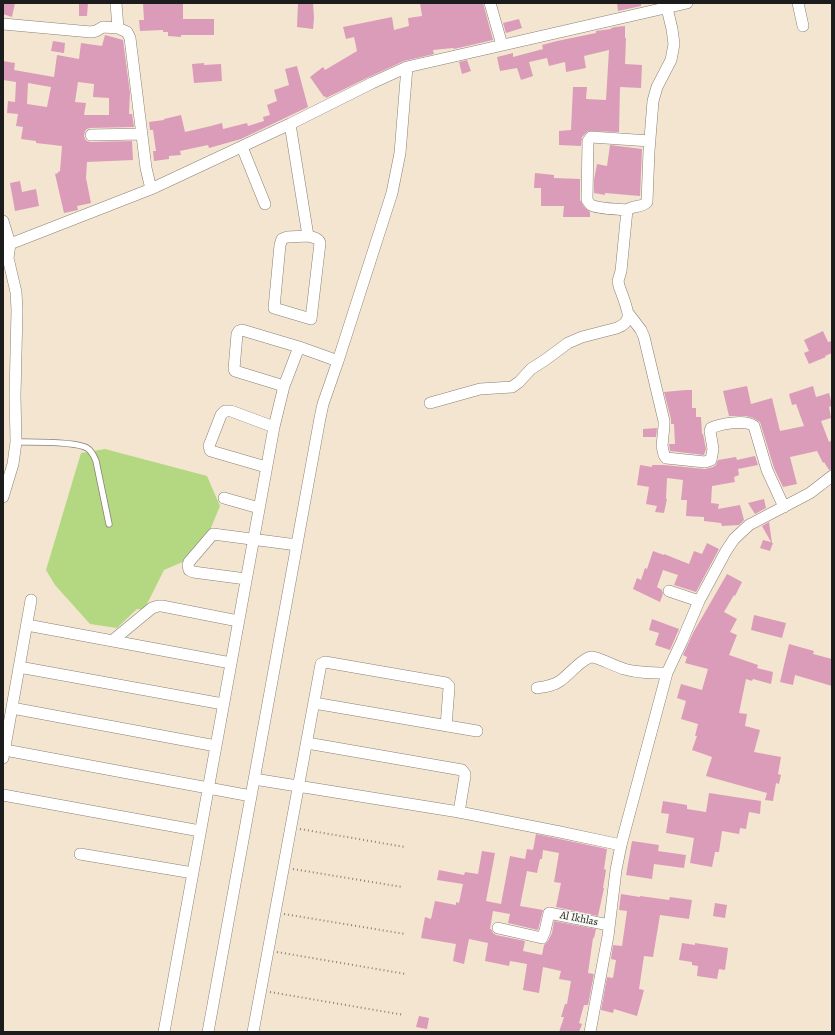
<!DOCTYPE html>
<html>
<head>
<meta charset="utf-8">
<style>
  body { margin:0 }
  #map { position:relative; width:835px; height:1035px; overflow:hidden; background:#f4e5d0; font-family:Alegreya,serif }
  canvas { display:block }
  .frame { position:absolute; inset:0; border:4px solid #1c1c1c; pointer-events:none }
</style>
</head>
<body>
<div id="map">
<canvas width="835" height="1035"></canvas>
<div class="frame"></div>
</div>
<script>
const ctx = document.querySelector('canvas').getContext('2d');
ctx.lineJoin = 'round';
function fillPath(path, color) { ctx.fillStyle = color; ctx.fill(path, 'evenodd'); }
function strokePath(path, color, width, dash) { ctx.strokeStyle = color; ctx.lineWidth = width; ctx.lineCap = dash ? 'butt' : 'round'; ctx.setLineDash(dash || []); ctx.stroke(path); }
function label(font, color, halo, rows, align = 'center') {
  ctx.font = font + ' Alegreya,serif'; ctx.lineWidth = 3; ctx.setLineDash([]); ctx.textBaseline = 'middle'; ctx.strokeStyle = halo; ctx.fillStyle = color; for (const [text, x, y, turn = 0] of rows) {
    ctx.save(); ctx.translate(x, y); ctx.rotate((+turn || 0) * Math.PI / 180); ctx.textAlign = isNaN(turn) ? turn : align; if (halo) ctx.strokeText(text, 0, 0); ctx.fillText(text, 0, 0); ctx.restore();
  }
}
fillPath(new Path2D(`
  M105,449L207,476L220,506L210,530L187,560L164,570L144,610L137,609L117,628L90,624L55,585L46,570L81,453Z`), '#b4d881');
fillPath(new Path2D(`
  M3,3H15L12,17L3,14Z
  M79,3H88L87,16H79Z
  M143,3H183V19H214V35H181V37L168,36V32H163V30L140,31L139,20H144Z
  M298,3H313L314,18L313,29L297,27Z
  M420,3H483L493,40L454,49L453,48L433,50L434,54L404,61L369,77L326,98L325,96L324,97L310,77L323,67L325,70L357,51L354,37L346,39L343,27L392,17L394,30L409,26L408,18L422,16Z
  M617,3H641V6L618,11Z
  M519,19L522,28L506,33L503,23Z
  M625,26V38H626L625,64L642,65L641,88L620,87L619,132L588,131L582,137L581,146L559,145V131L571,130L573,87H587L586,99L606,100L609,50L584,56L586,68L566,72L565,62L549,66L547,58L529,62L533,76L521,80L517,68L500,71L497,57L513,53V57L543,49L542,45L557,41L596,33V31L611,29V28L615,27Z
  M105,35L123,40L130,93L129,114H132L134,127L90,128L87,129L85,131L84,136L85,139L87,141L91,142L132,141L133,160L87,162L86,178L91,203L77,206L78,210L64,213L55,174L58,173V172L60,171L62,146L36,143V141L21,139L23,127L16,126L18,114L7,113L8,101L15,102L16,82L3,80V61L15,63L14,70L54,77L57,55L79,59L81,43L102,46ZM78,82L94,84L93,97L109,98V115H84L86,103L75,102ZM28,83L51,87L47,107L27,104Z
  M53,41L65,43L64,53L51,51Z
  M467,60L471,71L462,74L459,62Z
  M204,63V65L221,64L222,81L194,83L192,64Z
  M297,66L308,107L241,139L209,148L208,145L180,151L181,155L169,156V159L154,161L153,151H156L153,130H150L149,122L164,120V119L181,115L185,132L211,126L222,123L223,129L247,123L248,126L264,121L263,117L270,115L267,105L277,101L274,90L289,85L285,69Z
  M610,145L642,149L640,196L605,193V195L594,193V180L597,164L607,166Z
  M535,173L554,175V178L580,179V200L584,207L590,212V217H563L564,206H541V188H534Z
  M20,181L22,192L36,189L39,206L15,211L10,183Z
  M823,331L828,342L832,341V353L825,356L826,357L809,364L804,353L809,351L804,340Z
  M747,386L751,404L772,398L780,431L804,426L796,404L792,405L789,394L813,386L816,397L829,393L832,404V406L829,407L831,418L821,421L829,442L832,440V469L829,470L824,462L823,463L817,451L790,457L797,484L783,487L774,468L760,422L753,418L746,416H729L723,391Z
  M686,390H692V408H696V417H701L702,434H703L706,449L704,455L670,451L669,444H675L674,424H671V419L664,392Z
  M657,428L656,437H643V429Z
  M755,456L758,465L738,469L739,475L734,477L735,482L712,486L711,503L719,504L718,509L740,505L744,520L739,525L722,526L721,523L704,521V517L686,516L687,500H681L683,480L667,478L666,499H667L664,513L655,512L657,506L646,504L649,487L637,485L640,465L652,467V465H664L705,469L713,467L716,465L718,460L736,457L737,460Z
  M764,499L766,508L755,514L748,503Z
  M769,522L772,543H773L770,551L760,548L763,540L771,542L762,526Z
  M707,543L719,549L696,592L674,585L678,575L663,570L657,587L662,590L663,594L660,602L633,589L637,578L641,580L645,568L647,569L653,551L664,555V554L689,564L694,551L702,554Z
  M727,574L742,582L735,596L734,595L724,612L737,619L730,632L737,635L729,655L758,665L757,668L773,672L771,684L753,679L752,681L746,679L739,713L747,714L745,726L760,730L754,752L781,757L778,774L781,775L779,784L776,783L773,801L765,800L767,793L706,776L712,757L692,750L697,736H695L698,724L681,719L686,701L677,698L681,684L702,690L708,669L685,663L687,657L683,655L693,633Z
  M754,615L786,623L782,638L751,630Z
  M652,619L679,629L670,650L655,645L659,633L649,630Z
  M789,644L814,651L813,654L832,659V686L795,675L793,685L780,682Z
  M709,793L761,801L760,814L749,812L746,829L740,828L739,834L722,831L719,852H715L712,867L690,863L694,838L666,833L669,814L661,813L663,801L687,805V809L706,812Z
  M536,834L607,849L604,869L606,870L603,888H604L598,916L556,907L561,883L554,882L559,853L543,850L542,859H540L537,873L527,871L520,906L543,910L538,930L508,923L510,914L493,911L490,929H491L493,933L496,935L525,941L523,951L542,955L544,945L548,941L552,933L554,921L596,929L594,938H593L588,973L594,974L588,1005H584L579,1023L582,1024L579,1032H559L564,1017H561L565,1004H567L571,981L559,979L561,971L543,967L539,993L523,990L527,964L510,961L509,966L485,961L488,943L469,939L464,964L453,961L456,944L421,938L425,917L431,919L435,901L456,905V902L459,903L463,884L437,880L439,870L464,875L465,872L478,874L482,851L495,853L486,901L501,904L510,856L525,859L527,849L533,850Z
  M632,841L659,845L658,851L686,855L684,868L654,864L652,879L626,875Z
  M621,894L640,897V896L669,900L670,897L692,900L689,919L660,915L653,957L644,956L639,989L644,990L637,1016L614,1009L613,1013L601,1010L607,977L613,978L616,960L611,959L613,945L622,946L627,911L619,910Z
  M715,903L727,905L725,918L713,916Z
  M682,943L695,945V943L728,948L725,970L719,969L717,979L697,976L698,966L692,965V962L679,960Z
  M419,1016L429,1018L427,1029L416,1027Z`), '#db9cb9');
const lane = new Path2D(`
  M16,442C31,442 76,441 87,448C92,451 94,456 96,461L109,524`);
const street = new Path2D(`
  M116,3L118,28L127,32L130,38L146,168L151,189
  M490,3L502,45
  M798,3L803,26
  M3,24L91,32L96,31L103,27L118,28
  M290,124L308,236
  M91,135L141,134
  M242,147L265,204
  M627,210C619,209 598,209 591,205C589,203 589,203 587,200L588,141L591,137L650,141
  M3,221L10,244L8,258L16,292L17,310L15,396L16,442L13,464L3,497
  M308,236C312,237 319,238 320,243L311,319L274,308L280,245L282,239L287,237Z
  M3,246L10,244L151,189L290,124L372,83L407,67L687,3
  M628,313L641,330L644,337L664,421V426L662,446L664,455L666,458L676,459L705,462L711,460L713,449L710,431L711,428C721,424 745,419 754,426L767,470L784,507
  M284,386L235,371L234,369L237,334L239,331L242,330L299,347L338,361
  M430,403L480,389L512,387L519,382L531,369L545,360L568,343L582,337L617,328C622,326 627,323 628,317C629,311 621,292 619,286L618,281L621,271L627,210C633,205 642,208 647,202L649,151L653,101L657,87L671,60L674,44L672,29L667,8
  M266,467L211,451L210,450L209,446L221,415L225,411H231L274,427
  M224,498L259,508
  M246,579L193,572L189,570L188,565L189,562L213,534L297,545
  M669,591L699,601
  M27,625L231,663
  M112,641L152,608L158,606H162L238,621
  M19,667L223,704
  M537,688C545,687 553,686 560,681C569,675 582,658 592,657C597,657 617,667 624,669C638,673 652,673 667,673
  M314,703L477,731
  M12,708L216,746
  M307,743L462,770L465,774V776L459,812
  M5,750L251,796
  M3,758L31,600
  M254,779L459,812L560,832L621,845
  M3,795L200,831
  M80,854L193,873
  M498,928L542,938L545,931L549,913L609,925
  M164,1032L274,427L284,386L299,347
  M208,1032L320,418L323,404L338,361L392,193L400,153L407,67
  M253,1032L321,664L325,662L446,683L449,686V688L446,726
  M590,1032L608,936L616,870L621,845L667,673L682,641L699,601L726,551L734,539L749,525L810,493L832,476`);
strokePath(lane, '#888076', 7);
strokePath(street, '#888076', 12);
strokePath(new Path2D(`
  M300,829L405,847
  M293,869L402,887
  M284,914L405,934
  M277,952L406,974
  M270,992L404,1015`), '#888076', 2, [1, 3]);
strokePath(lane, '#fff', 5.5);
strokePath(street, '#fff', 11);
label('11px', '#1c1c1c', '#f6f6f2', [
  ["Al Ikhlas",579,919,11]
]);
</script>
</body>
</html>
